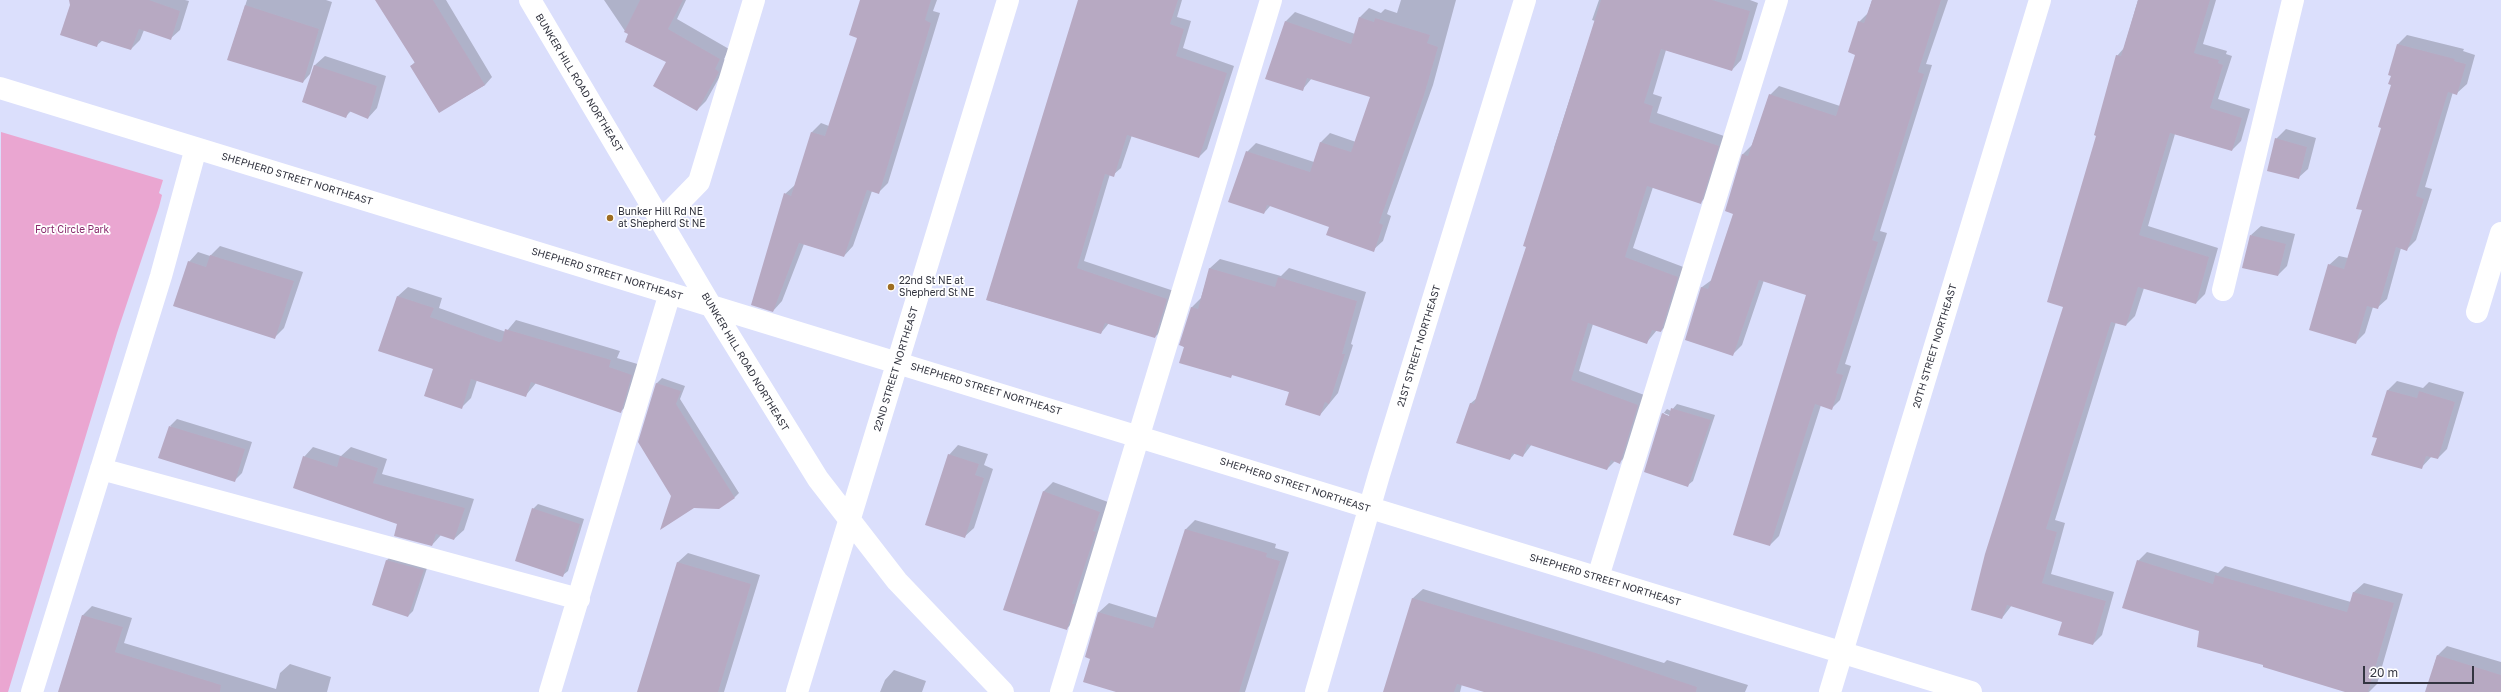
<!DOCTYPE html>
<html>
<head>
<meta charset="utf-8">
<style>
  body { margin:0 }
  #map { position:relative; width:2501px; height:692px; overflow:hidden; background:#dbdffc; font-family:"Golos Text",sans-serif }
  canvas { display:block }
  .scale { position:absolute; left:2363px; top:666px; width:111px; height:18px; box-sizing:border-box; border:2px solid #333540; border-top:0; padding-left:5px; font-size:12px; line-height:14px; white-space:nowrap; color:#333540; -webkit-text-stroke:3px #fff; paint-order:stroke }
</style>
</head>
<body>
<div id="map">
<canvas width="2501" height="692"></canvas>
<div class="scale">20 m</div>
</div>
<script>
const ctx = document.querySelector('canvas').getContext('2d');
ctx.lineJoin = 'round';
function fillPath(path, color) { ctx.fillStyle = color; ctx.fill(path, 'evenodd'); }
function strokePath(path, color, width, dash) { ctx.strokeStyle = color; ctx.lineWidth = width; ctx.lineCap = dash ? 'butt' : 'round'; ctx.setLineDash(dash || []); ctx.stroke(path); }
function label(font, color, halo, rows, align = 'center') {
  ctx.font = font + ' "Golos Text",sans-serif'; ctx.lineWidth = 3.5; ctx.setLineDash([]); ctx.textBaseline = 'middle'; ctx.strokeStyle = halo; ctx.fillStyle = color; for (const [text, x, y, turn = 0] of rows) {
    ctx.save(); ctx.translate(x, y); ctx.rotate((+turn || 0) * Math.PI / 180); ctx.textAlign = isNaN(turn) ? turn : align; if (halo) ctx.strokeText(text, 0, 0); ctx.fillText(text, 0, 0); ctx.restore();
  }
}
fillPath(new Path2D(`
  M1,132L163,180L159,193L162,195L159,207L117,333L8,692H0Z`), '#eaa6d1');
fillPath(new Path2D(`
  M73,0H185L189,1L180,30L170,39L144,30L140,40L131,49L103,40L96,46Z
  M247,0H326L332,2L310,74L303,82L228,59Z
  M377,0H446L492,77L485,85L439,112L411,66L415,62Z
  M604,0H686L677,19L729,49L724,59L728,62L706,101L697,110L668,61L625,31Z
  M861,0H937L933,11L940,13L888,183L878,193L872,191L853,246L844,256L804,244L782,301L773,311L785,194L795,185L812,132L821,123L829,126L858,37Z
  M1079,0H1182L1177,17L1191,21L1183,48L1234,66L1207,149L1199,157L1132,135L1121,168L1113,175L1110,174L1084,261L1174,291L1163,329L1155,337L1109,323L1101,333L987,300Z
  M1401,0H1456L1433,85L1387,214L1391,216L1383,241L1373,250L1330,226L1271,205L1264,213L1247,152L1256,143L1314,162L1321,142L1330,133L1356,142L1372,97L1312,78L1302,90L1266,78L1286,21L1295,12L1355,34L1360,17L1369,8L1381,13L1385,9L1397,13Z
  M1599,0H1750L1758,3L1741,60L1732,70L1666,50L1653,94L1662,97L1657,113L1727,137L1710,193L1701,202L1653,187L1633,248L1686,268L1670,322L1661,331L1657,330L1647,342L1593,324L1579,371L1647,396L1629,453L1620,462L1615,461L1607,469L1532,444L1523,456L1515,453L1510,459L1458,442L1471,403L1477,398L1527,246L1556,148H1554L1595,21L1592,20Z
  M1872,0H1948L1926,64L1932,65L1880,231L1887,233L1845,364L1851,366L1840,400L1832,408L1821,405L1779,536L1770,545L1807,294L1764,280L1742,345L1733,354L1686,339L1702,287L1713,279L1734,213L1726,211L1743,154L1752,145L1770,95L1779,86L1840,106L1856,55L1859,22L1868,13Z
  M2138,0H2216L2203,44L2227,51L2226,54L2232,56L2218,99L2250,109L2241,141L2232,150L2175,134L2148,226L2218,248L2205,294L2196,303L2144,288L2135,316L2126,325L2116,322L2055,520L2065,523L2051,574L2114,592L2102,635L2093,644L2064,621L2012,605L2002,618L2098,135L2117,56L2124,48Z
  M2407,35L2464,49L2463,51L2475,55L2467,84L2457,93L2453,92L2425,187L2432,189L2416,240L2407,249L2401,248L2387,299L2377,308L2373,307L2365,333L2356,342L2329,265L2339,256L2348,258L2363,210L2392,85L2398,44Z
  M325,56L386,76L377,108L368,118L351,111L346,116L303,102L315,65Z
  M2286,129L2316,138L2308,169L2298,178L2276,139Z
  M2261,226L2295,234L2287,266L2278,275L2251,235Z
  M220,246L303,272L284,328L274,338L189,262L198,252L210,256Z
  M1220,259L1281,276L1289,268L1366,292L1351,344L1353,345L1338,393L1320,415L1290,392L1233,374L1230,377L1181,345L1192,307L1201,298L1210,268Z
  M408,287L442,298L439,308L506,332L516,320L620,351L617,358L641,365L630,403L620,412L536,383L526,395L477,380L471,398L462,407L434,368L380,351L398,296Z
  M662,378L685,386L680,399L739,493L735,497L672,496L639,442L657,383Z
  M2397,381L2423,388L2429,382L2464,392L2447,449L2438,458L2432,456L2421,468L2378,438L2388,390Z
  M1677,404L1715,415L1693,481L1688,485L1663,414L1667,409L1671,411ZM1664,413L1674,417L1664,415Z
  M177,419L252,442L242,473L235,480L170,426Z
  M958,445L988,454L984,465L993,469L974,528L964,537L949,455Z
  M313,447L341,456L351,447L387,459L382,474L474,499L464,530L454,539L441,535L432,545L304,457Z
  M1053,482L1108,502L1076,620L1066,629L1004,609L1044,491Z
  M538,504L584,519L568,571L563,575L533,509Z
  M1195,520L1276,544L1275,548L1289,552L1245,692H1119L1091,658L1087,657L1099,612L1109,603L1158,618L1186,529Z
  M2147,552L2218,573L2225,566L2351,602L2354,592L2364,583L2403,594L2377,684L2369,692H2350L2264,665L2200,631L2138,561Z
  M688,553L760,575L724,692H638L678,562Z
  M392,555L428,565L413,611L408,616L373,604L387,560Z
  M1423,589L1664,663L1667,660L1748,685L1745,692H1487L1462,684L1460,692H1384L1413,598Z
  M92,606L132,618L124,643L276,689L280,673L290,664L331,677L327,692H59L82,616Z
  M2447,646L2501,662V692H2426L2437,656Z
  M894,670L926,681L922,692H880L885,680Z`), '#0003');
fillPath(new Path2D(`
  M69,0H149L180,11L171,40L139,29L131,50L99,40L97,47L60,35L70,5Z
  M375,0H433L485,85L439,113L410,66L415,63Z
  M640,0H683L668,29L720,59L715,69L719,72L697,111L653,86L666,62L625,42L628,34L624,32Z
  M860,0H931L925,20L931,23L879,194L867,190L844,257L799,243L773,312L751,305L784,193L791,196L811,132L825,136L857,38L849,35Z
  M1078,0H1178L1170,24L1184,29L1176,56L1227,73L1199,158L1127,135L1114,177L1105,174L1077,268L1167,299L1155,338L1105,323L1101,334L986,300Z
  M1601,0H1712L1750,11L1732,71L1661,49L1644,103L1653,106L1649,122L1719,146L1701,204L1647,186L1625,257L1678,277L1661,332L1652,330L1647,344L1588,323L1571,380L1638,405L1620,464L1611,460L1607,470L1527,444L1523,457L1512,453L1510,460L1456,443L1470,403L1474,404L1526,247L1523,246Z
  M1872,0H1941L1918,72L1924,74L1872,240L1878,242L1836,373L1843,375L1832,410L1815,404L1770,546L1733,535L1806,295L1759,280L1733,356L1685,340L1701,287L1708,289L1733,214L1725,211L1742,154L1748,156L1769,94L1836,116L1855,55L1848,52L1858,21L1864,23Z
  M2138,0H2210L2194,53L2219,60L2218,63L2223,65L2210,108L2242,118L2232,151L2170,133L2139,235L2209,257L2196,304L2138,287L2126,326L2111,322L2046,529L2057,532L2042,583L2106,601L2093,645L2058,635L2062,622L2007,605L2002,619L1971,610L1985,554L2063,307L2047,302L2096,136L2094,135L2116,55L2121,56Z
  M245,5L319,29L303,83L227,60Z
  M1359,17L1374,22L1375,18L1430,35L1427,43L1438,47L1424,95L1379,223L1383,225L1374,252L1326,235L1329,227L1267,205L1264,214L1228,202L1246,151L1310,172L1320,142L1351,152L1370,97L1307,78L1303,91L1265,79L1285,21L1351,44Z
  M2397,44L2455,59L2454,61L2466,64L2457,95L2448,92L2416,196L2424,199L2407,251L2396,247L2378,309L2367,306L2356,344L2309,330L2328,264L2344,269L2362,210L2356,209L2381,128L2378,127L2391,85L2388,84L2391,76L2388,75Z
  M314,65L377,86L368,119L349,111L346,118L302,102Z
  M2275,138L2307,147L2299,179L2267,171Z
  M2250,235L2286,244L2278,276L2242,268Z
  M210,255L294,281L275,339L173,306L188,261L206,267Z
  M1209,268L1275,287L1278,277L1357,301L1342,354H1345L1329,404L1325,402L1320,416L1285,405L1289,392L1232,375L1231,378L1179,363L1184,347L1179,345L1191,307L1198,309Z
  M397,296L434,308L430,317L499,342L502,341L505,329L611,360L609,367L632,375L621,413L531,382L526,397L471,379L462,409L424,396L433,369L378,351Z
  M656,383L681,391L676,404L735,498L719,509L694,508L660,530L671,496L638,442Z
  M2387,390L2417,398L2419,391L2455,402L2438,459L2426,456L2422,469L2371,455L2377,438L2372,437Z
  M1671,408L1711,420L1688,487L1644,472L1662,413L1669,416Z
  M169,426L245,449L235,482L158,458Z
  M948,454L979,464L975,475L984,478L965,538L925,525Z
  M303,456L337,467L340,456L378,468L373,483L465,508L454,540L436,534L432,546L394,536L397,524L293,488Z
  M1043,491L1100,512L1093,531L1096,532L1072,604H1075L1067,630L1003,610Z
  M532,508L580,524L563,577L515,561Z
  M1185,529L1267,553L1266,557L1280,561L1239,692H1116L1083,682L1090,659L1085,657L1098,612L1153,628Z
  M386,560L424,570L408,617L372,605Z
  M2137,560L2213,584L2215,575L2347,612L2353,592L2394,603L2368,692H2345L2263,667V665L2197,647L2199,631L2122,608Z
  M677,562L751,584L718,692H637Z
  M1412,598L1596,653L1697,687L1696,692H1484L1457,684L1454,692H1383Z
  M82,615L123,627L115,652L221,685L220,692H58Z
  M2437,655L2501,675V692H2425Z`), '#b7a9c2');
strokePath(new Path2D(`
  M530,0L711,306L818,479L897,581L1003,692
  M0,88L1971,692
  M661,221L699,182L754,0
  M2223,290L2293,0
  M2477,312L2501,233
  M101,469L579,599
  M1598,577L1777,0
  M32,692L161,276L196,148
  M550,692L670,293
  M797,692L1008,0
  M1061,692L1271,0
  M1316,692L1379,475L1525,0
  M1830,692L2040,0`), '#fff', 22);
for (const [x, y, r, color] of [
  [610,218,4,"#9e6d21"],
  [891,287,4,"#9e6d21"]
]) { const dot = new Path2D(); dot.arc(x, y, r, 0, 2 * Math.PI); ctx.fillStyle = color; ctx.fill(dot); strokePath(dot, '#fff', 1.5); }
label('10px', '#333540', '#fff', [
  ["BUNKER HILL ROAD NORTHEAST",579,83,59],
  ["SHEPHERD STREET NORTHEAST",297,179,17],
  ["SHEPHERD STREET NORTHEAST",607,274,17],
  ["21ST STREET NORTHEAST",1419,346,-73],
  ["20TH STREET NORTHEAST",1935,346,-73],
  ["BUNKER HILL ROAD NORTHEAST",745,362,59],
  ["22ND STREET NORTHEAST",896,369,-73],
  ["SHEPHERD STREET NORTHEAST",986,389,17],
  ["SHEPHERD STREET NORTHEAST",1295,485,18],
  ["SHEPHERD STREET NORTHEAST",1605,580,17]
]);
label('10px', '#333540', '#fff', [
  ["Bunker Hill Rd NE",618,212],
  ["at Shepherd St NE",618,224],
  ["22nd St NE at",899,281],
  ["Shepherd St NE",899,293]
], 'left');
label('10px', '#892b6d', '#fff', [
  ["Fort Circle Park",72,230]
]);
</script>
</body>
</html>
